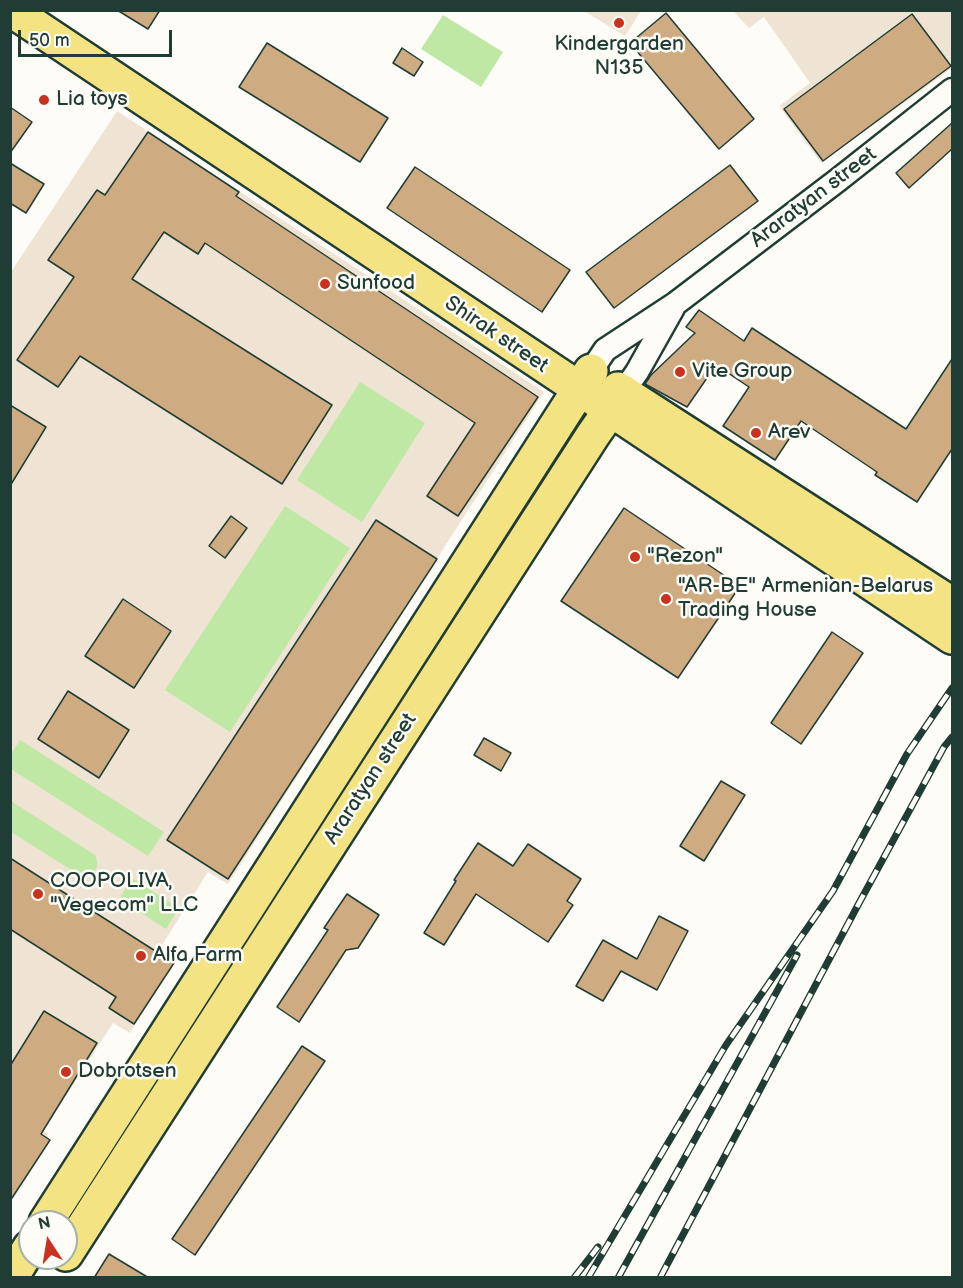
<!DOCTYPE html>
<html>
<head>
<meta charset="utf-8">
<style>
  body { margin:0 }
  #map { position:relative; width:963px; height:1288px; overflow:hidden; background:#fdfcf7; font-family:"Balsamiq Sans",sans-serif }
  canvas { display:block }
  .frame { position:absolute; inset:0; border:12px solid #1f3d34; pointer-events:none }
  .north { position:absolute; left:18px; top:1210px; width:60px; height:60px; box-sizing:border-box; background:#fdfcf7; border:2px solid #a4b0a9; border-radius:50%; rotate:348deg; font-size:16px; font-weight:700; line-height:24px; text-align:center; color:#1f3d34 }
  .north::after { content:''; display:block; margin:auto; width:21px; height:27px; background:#c8321e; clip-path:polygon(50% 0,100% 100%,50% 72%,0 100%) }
  .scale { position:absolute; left:18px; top:30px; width:154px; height:27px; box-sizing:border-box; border:3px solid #1f3d34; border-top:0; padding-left:8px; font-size:18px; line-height:21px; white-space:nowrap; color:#1f3d34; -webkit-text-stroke:4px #fdfcf7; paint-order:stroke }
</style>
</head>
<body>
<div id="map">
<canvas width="963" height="1288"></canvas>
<div class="frame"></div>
<div class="north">N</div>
<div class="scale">50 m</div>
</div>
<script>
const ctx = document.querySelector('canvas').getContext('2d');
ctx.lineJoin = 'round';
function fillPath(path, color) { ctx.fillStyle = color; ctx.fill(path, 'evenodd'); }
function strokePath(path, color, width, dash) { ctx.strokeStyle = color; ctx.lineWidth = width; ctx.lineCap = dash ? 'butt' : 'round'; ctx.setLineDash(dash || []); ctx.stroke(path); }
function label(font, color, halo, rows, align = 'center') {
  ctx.font = font + ' "Balsamiq Sans",sans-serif'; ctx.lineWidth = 5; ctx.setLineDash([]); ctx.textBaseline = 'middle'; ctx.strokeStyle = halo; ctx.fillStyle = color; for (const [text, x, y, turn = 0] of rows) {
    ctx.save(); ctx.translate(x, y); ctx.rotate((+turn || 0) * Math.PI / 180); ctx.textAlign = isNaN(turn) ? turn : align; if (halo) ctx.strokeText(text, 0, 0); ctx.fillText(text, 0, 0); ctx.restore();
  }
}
fillPath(new Path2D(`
  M584,11L641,10V11L625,36Z
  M733,11H952V68L821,163L779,106L810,83L764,17L749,28Z
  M117,111L544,392L228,884L208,872L159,950L175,962L130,1033L113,1023L44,1130L50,1140L11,1201V272Z`), '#efe4d4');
fillPath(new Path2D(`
  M443,15L503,52L481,87L421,49Z
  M360,382L425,423L362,522L297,480Z
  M285,506L350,548L230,732L165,690Z
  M20,740L164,832L148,856L11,769V754Z
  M11,801L95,855C101,867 94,877 81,876L11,832Z
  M132,878L179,908L166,929L119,899Z`), '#bfe8a4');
const building = new Path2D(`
  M117,10H160L148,29Z
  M666,13L754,119L719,149L630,43Z
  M912,14L951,66L823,161L784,109Z
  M267,43L388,118L360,162L239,87Z
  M402,48L423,62L414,76L393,63Z
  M10,107L32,122L10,153Z
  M952,123V149L909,188L896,173Z
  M148,132L239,192L236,196L538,397L458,516L427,496L475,423L205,243L198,254L164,232L132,279L332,405L282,484L80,356L58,387L17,360L74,277L48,260L97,190L105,195Z
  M10,163L44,184L26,213L10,203Z
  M730,165L758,201L614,308L586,272Z
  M415,167L570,270L542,312L387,208Z
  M699,310L744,341L752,328L906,429L952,359V449L917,502L875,475L877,472L801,421L775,460L723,426L749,387L716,365L687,407L645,384L651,375L695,333L686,327Z
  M10,405L46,427L10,486Z
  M624,508L740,586L678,678L561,601Z
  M231,516L247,528L225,558L209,546Z
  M376,520L437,559L228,879L167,840Z
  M123,599L171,631L134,688L85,656Z
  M832,632L863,653L801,744L771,723Z
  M68,691L129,730L99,778L38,739Z
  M484,738L511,753L501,771L474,755Z
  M721,781L745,795L704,861L680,846Z
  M478,843L513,866L528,844L581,879L567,901L573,905L548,942L476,894L444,945L424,933L456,881L454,880Z
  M10,858L174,963L134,1024L109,1008L116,997L10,929Z
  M347,894L379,915L358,948L346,950L299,1022L277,1007L328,930L324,928Z
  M659,916L688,931L657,990L621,971L603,1001L576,986L603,940L637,959Z
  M44,1011L97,1043L41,1134L50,1140L10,1201V1066Z
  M302,1046L325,1061L195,1255L172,1239Z
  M109,1254L149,1278H94Z`);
fillPath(building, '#cfab82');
strokePath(building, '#1f3d34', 1.5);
const minor = new Path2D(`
  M591,371L605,350L675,304L838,180L952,90
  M623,392L637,372L673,308`);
const primary = new Path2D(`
  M46,1222L591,371
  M66,1254L593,435L623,392
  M11,1278L30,1247`);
const trunk = new Path2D(`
  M11,10L952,637
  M618,389L952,604`);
strokePath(minor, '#1f3d34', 27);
strokePath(primary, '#1f3d34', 38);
strokePath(trunk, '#1f3d34', 38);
strokePath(minor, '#fdfcf7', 22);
strokePath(primary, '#f4e382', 33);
strokePath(trunk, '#f4e382', 33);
const rail = new Path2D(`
  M574,1278L598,1247
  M588,1278L726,1045L833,891L907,754L952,688
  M618,1278L797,955
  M660,1278L858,905L944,747L952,737`);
strokePath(rail, '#1f3d34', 7);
strokePath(rail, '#fdfcf7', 4.5, [14]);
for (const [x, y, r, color] of [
  [619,23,6,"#c8321e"],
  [44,100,6,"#c8321e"],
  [325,284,6,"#c8321e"],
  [680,372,6,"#c8321e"],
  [756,433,6,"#c8321e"],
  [635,557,6,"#c8321e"],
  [666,599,6,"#c8321e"],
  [38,894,6,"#c8321e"],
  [141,956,6,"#c8321e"],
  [66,1072,6,"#c8321e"]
]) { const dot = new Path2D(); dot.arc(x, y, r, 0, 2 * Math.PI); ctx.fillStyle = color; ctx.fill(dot); strokePath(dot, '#fdfcf7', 2); }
label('21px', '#1f3d34', '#fdfcf7', [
  ["Kindergarden",619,45,"center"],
  ["N135",619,69,"center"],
  ["Lia toys",56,100],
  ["Sunfood",337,284],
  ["Vite Group",692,372],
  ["Arev",768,433],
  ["\"Rezon\"",647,557],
  ["\"AR-BE\" Armenian-Belarus",678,587],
  ["Trading House",678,611],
  ["COOPOLIVA,",50,882],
  ["\"Vegecom\" LLC",50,906],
  ["Alfa Farm",153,956],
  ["Dobrotsen",78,1072]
], 'left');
label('21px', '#1f3d34', '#fdfcf7', [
  ["Araratyan street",814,198,-37],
  ["Shirak street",496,335,34],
  ["Araratyan street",371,779,-57]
]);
</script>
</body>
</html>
